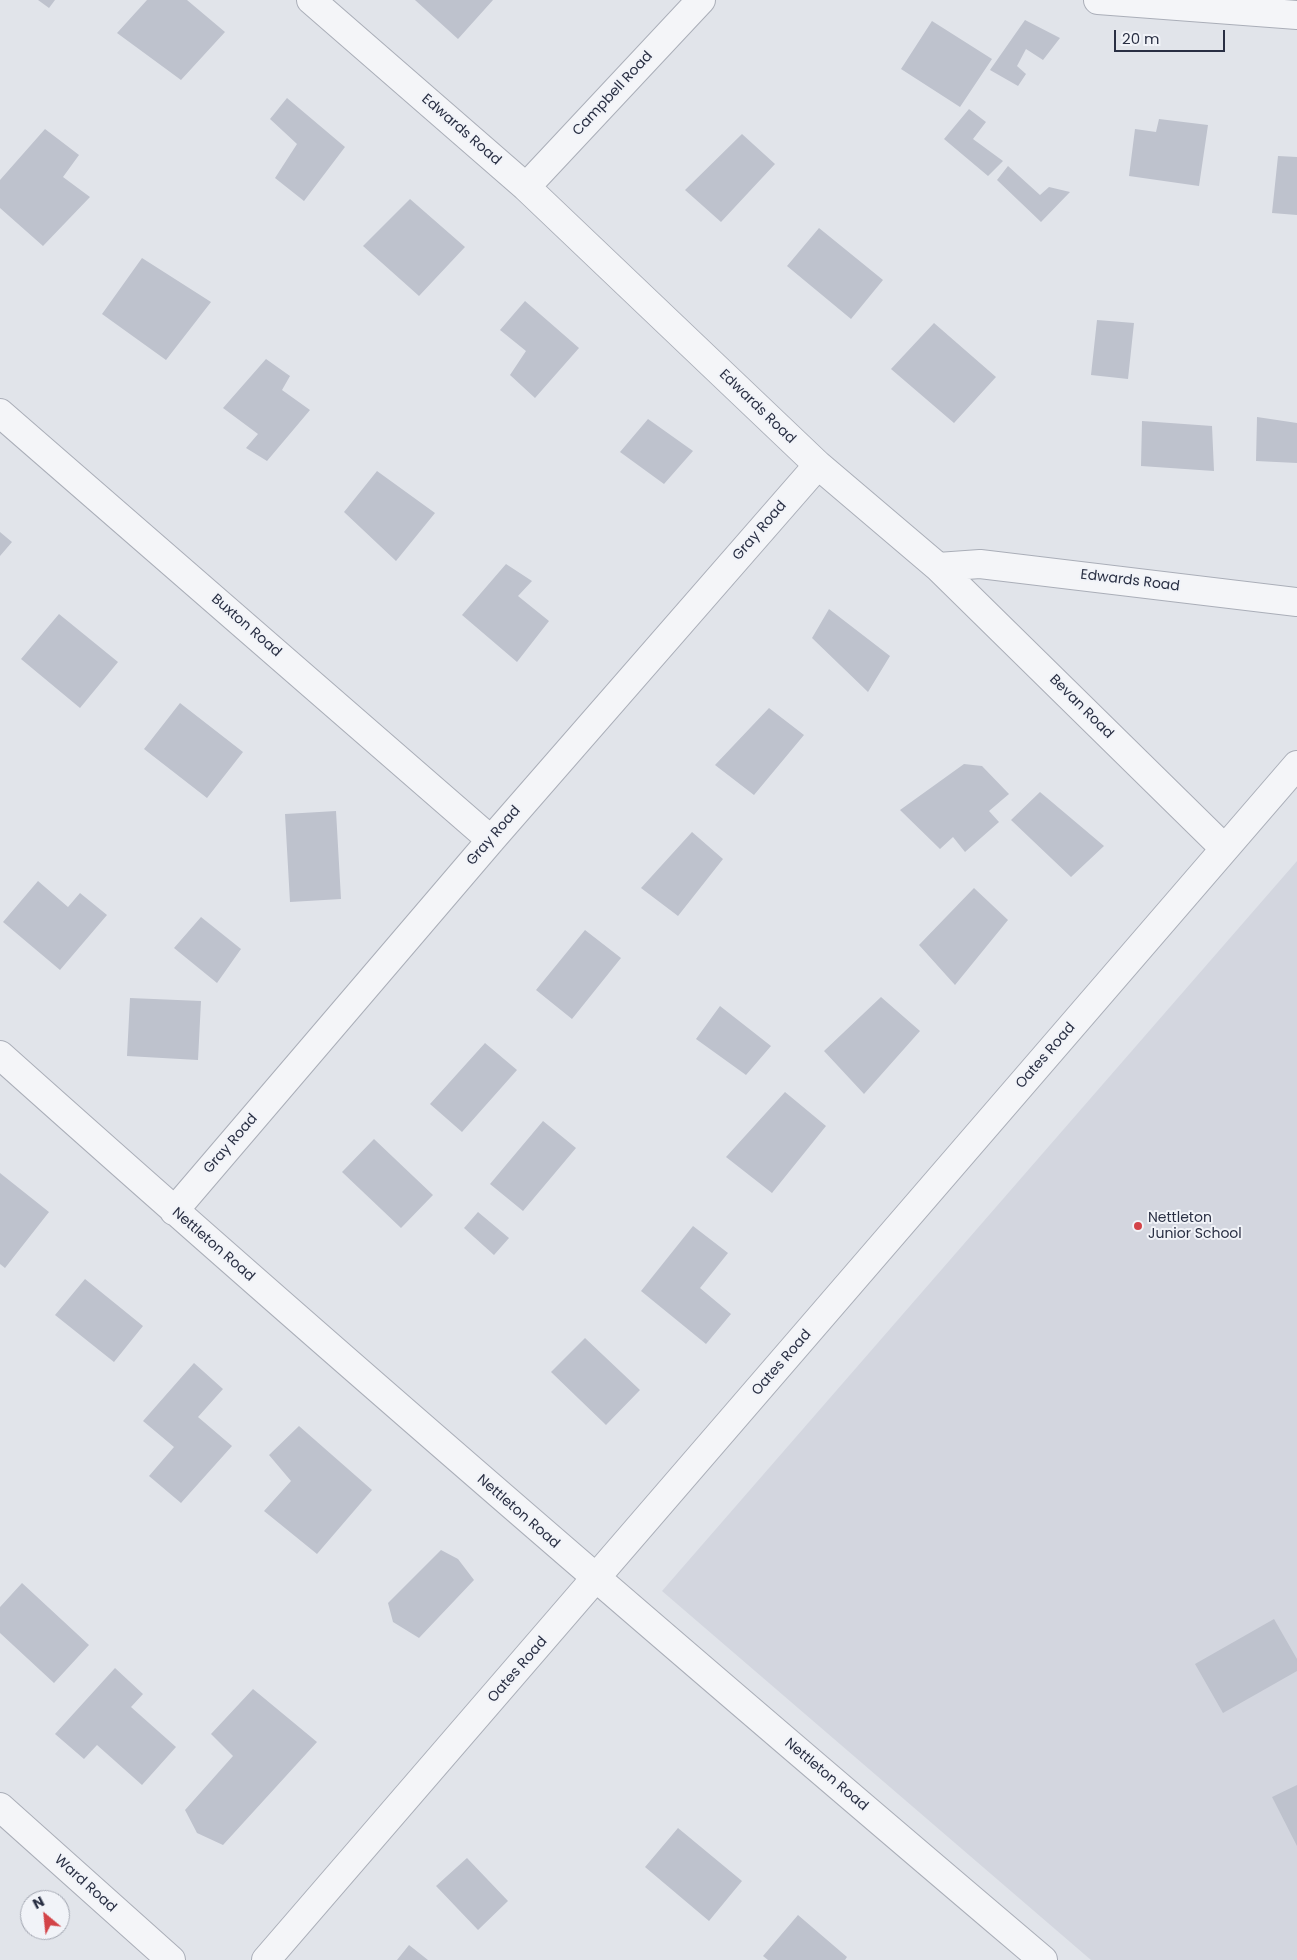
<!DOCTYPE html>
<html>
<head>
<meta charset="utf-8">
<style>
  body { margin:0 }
  #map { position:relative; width:1297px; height:1960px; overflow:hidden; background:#e1e4ea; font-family:Poppins,sans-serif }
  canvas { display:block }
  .north { position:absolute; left:20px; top:1890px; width:50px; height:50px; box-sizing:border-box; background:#f1f3f8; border:1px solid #a1a5b0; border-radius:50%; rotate:332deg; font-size:14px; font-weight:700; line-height:20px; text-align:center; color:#292f43 }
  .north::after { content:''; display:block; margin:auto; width:18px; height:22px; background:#d34348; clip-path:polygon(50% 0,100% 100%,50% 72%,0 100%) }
  .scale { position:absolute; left:1114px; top:30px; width:111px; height:22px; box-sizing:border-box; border:2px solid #292f43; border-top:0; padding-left:6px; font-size:15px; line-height:18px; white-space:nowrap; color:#292f43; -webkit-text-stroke:4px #f1f3f8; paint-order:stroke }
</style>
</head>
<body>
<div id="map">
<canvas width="1297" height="1960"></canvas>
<div class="north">N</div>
<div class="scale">20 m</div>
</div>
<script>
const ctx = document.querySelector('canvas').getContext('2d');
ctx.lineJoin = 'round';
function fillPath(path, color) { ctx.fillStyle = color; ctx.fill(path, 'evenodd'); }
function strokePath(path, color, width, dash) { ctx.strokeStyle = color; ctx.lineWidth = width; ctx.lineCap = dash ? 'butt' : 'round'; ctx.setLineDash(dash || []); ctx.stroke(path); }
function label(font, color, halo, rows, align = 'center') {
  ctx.font = font + ' Poppins,sans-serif'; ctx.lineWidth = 4; ctx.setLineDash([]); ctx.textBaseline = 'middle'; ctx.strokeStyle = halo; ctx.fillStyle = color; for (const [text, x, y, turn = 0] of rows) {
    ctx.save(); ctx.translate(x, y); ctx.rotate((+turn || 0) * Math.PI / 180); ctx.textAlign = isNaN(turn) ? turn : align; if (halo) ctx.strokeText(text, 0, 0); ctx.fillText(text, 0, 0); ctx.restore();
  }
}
fillPath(new Path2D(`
  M1297,861V1960H1091L662,1591Z`), '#d3d6df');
fillPath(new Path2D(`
  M38,0H55L49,8Z
  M147,0H187L225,32L181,80L117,33Z
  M415,0H493L458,39Z
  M1025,20L1060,38L1043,60L1026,49L1017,66L1026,74L1018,86L990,70Z
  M932,21L992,59L960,107L901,69Z
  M287,98L345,147L304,201L275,178L297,144L270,119Z
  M969,109L986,122L973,139L1003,161L988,176L944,139Z
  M1159,119L1208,125L1199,186L1129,176L1135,129L1156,132Z
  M45,129L79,155L63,177L90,197L43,246L0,208V180Z
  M742,134L775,164L721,222L685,190Z
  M1278,156L1297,157V215L1272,213Z
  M1008,166L1040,195L1049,187L1070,192L1041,222L997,180Z
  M410,199L465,247L419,296L363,246Z
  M819,228L883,280L851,319L787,266Z
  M142,258L211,302L166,360L102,314Z
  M525,301L579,348L535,398L510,375L526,351L500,330Z
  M1097,320L1134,323L1128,379L1091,375Z
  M934,323L996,377L954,423L891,369Z
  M266,359L290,376L282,390L310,410L267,461L246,448L258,434L223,408Z
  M1257,417L1297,423V463L1256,461Z
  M648,419L693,451L664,484L620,452Z
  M1142,421L1212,426L1214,471L1141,466Z
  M377,471L435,513L396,561L344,512Z
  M0,532L12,542L0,556Z
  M506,564L532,581L518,596L549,621L517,662L462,615Z
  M829,609L890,656L868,692L812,638Z
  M59,614L118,662L80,708L21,659Z
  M180,703L243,752L207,798L144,749Z
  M769,708L804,735L754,795L715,765Z
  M964,764L982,766L1009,794L989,811L999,822L965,852L953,837L940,849L900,810Z
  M1040,792L1104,846L1071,877L1011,820Z
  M336,811L341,899L290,902L285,814Z
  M692,832L723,859L678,916L641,888Z
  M38,881L68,907L80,893L107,915L60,970L3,922Z
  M974,888L1008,920L955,985L919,945Z
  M201,917L241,949L217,983L174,948Z
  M585,930L621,958L572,1019L536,990Z
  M881,997L920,1031L864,1094L824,1051Z
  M130,998L201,1001L198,1060L127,1056Z
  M720,1006L771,1046L746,1075L696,1039Z
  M485,1043L517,1070L462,1132L430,1104Z
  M785,1092L826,1126L772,1193L726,1157Z
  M543,1121L576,1148L523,1211L490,1184Z
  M374,1139L433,1195L401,1228L342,1172Z
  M0,1173L49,1212L5,1268L0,1264Z
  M478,1212L509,1238L494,1255L464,1228Z
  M693,1226L728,1253L700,1288L731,1314L706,1344L641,1291Z
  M85,1279L143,1326L114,1362L55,1315Z
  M585,1338L640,1390L606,1425L551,1372Z
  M194,1363L223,1389L198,1417L232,1446L181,1503L149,1476L174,1447L143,1421Z
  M299,1426L372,1490L317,1554L264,1511L291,1481L269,1455Z
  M441,1550L458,1559L474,1580L419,1638L393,1622L388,1603Z
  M22,1583L89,1645L54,1683L0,1633V1607Z
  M1274,1619L1297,1659V1671L1223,1713L1195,1664Z
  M115,1668L143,1694L131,1707L176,1747L142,1785L97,1745L84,1759L55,1734Z
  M253,1689L317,1742L223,1845L197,1833L185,1810L233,1756L211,1734Z
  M1297,1785V1846L1272,1797Z
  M678,1828L742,1881L709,1921L645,1867Z
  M467,1858L508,1901L478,1930L436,1886Z
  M798,1915L847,1957L845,1960H768L763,1956Z
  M409,1945L428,1960H397Z`), '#bec2cd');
const street = new Path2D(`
  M311,0L526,187L818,465L938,567L980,564L1297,602
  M1098,0L1297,15
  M526,187L701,0
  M0,413L491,840
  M938,567L1224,848
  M0,1055C343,1362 692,1662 1043,1960
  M174,1211L491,840L818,465
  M0,1807L171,1960
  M266,1960L1297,765`);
strokePath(street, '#aaaeb8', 30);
strokePath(street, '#f4f5f8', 28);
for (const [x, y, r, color] of [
  [1138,1226,5,"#d34348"]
]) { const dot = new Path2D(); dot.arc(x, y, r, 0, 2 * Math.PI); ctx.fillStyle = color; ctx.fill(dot); strokePath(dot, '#f1f3f8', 2); }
label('14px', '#292f43', '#f1f3f8', [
  ["Campbell Road",613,94,-47],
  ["Edwards Road",461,130,41],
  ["Edwards Road",757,407,44],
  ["Gray Road",760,531,-49],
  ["Edwards Road",1130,581,7],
  ["Buxton Road",246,626,41],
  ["Bevan Road",1081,707,45],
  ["Gray Road",494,836,-49],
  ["Oates Road",1046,1056,-49],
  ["Gray Road",231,1144,-49],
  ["Nettleton Road",213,1245,41],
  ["Oates Road",782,1363,-49],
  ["Nettleton Road",518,1512,41],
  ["Oates Road",518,1670,-49],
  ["Nettleton Road",826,1775,40],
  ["Ward Road",85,1884,42]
]);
label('14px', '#292f43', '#f1f3f8', [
  ["Nettleton",1148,1218],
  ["Junior School",1148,1234]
], 'left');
</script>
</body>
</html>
